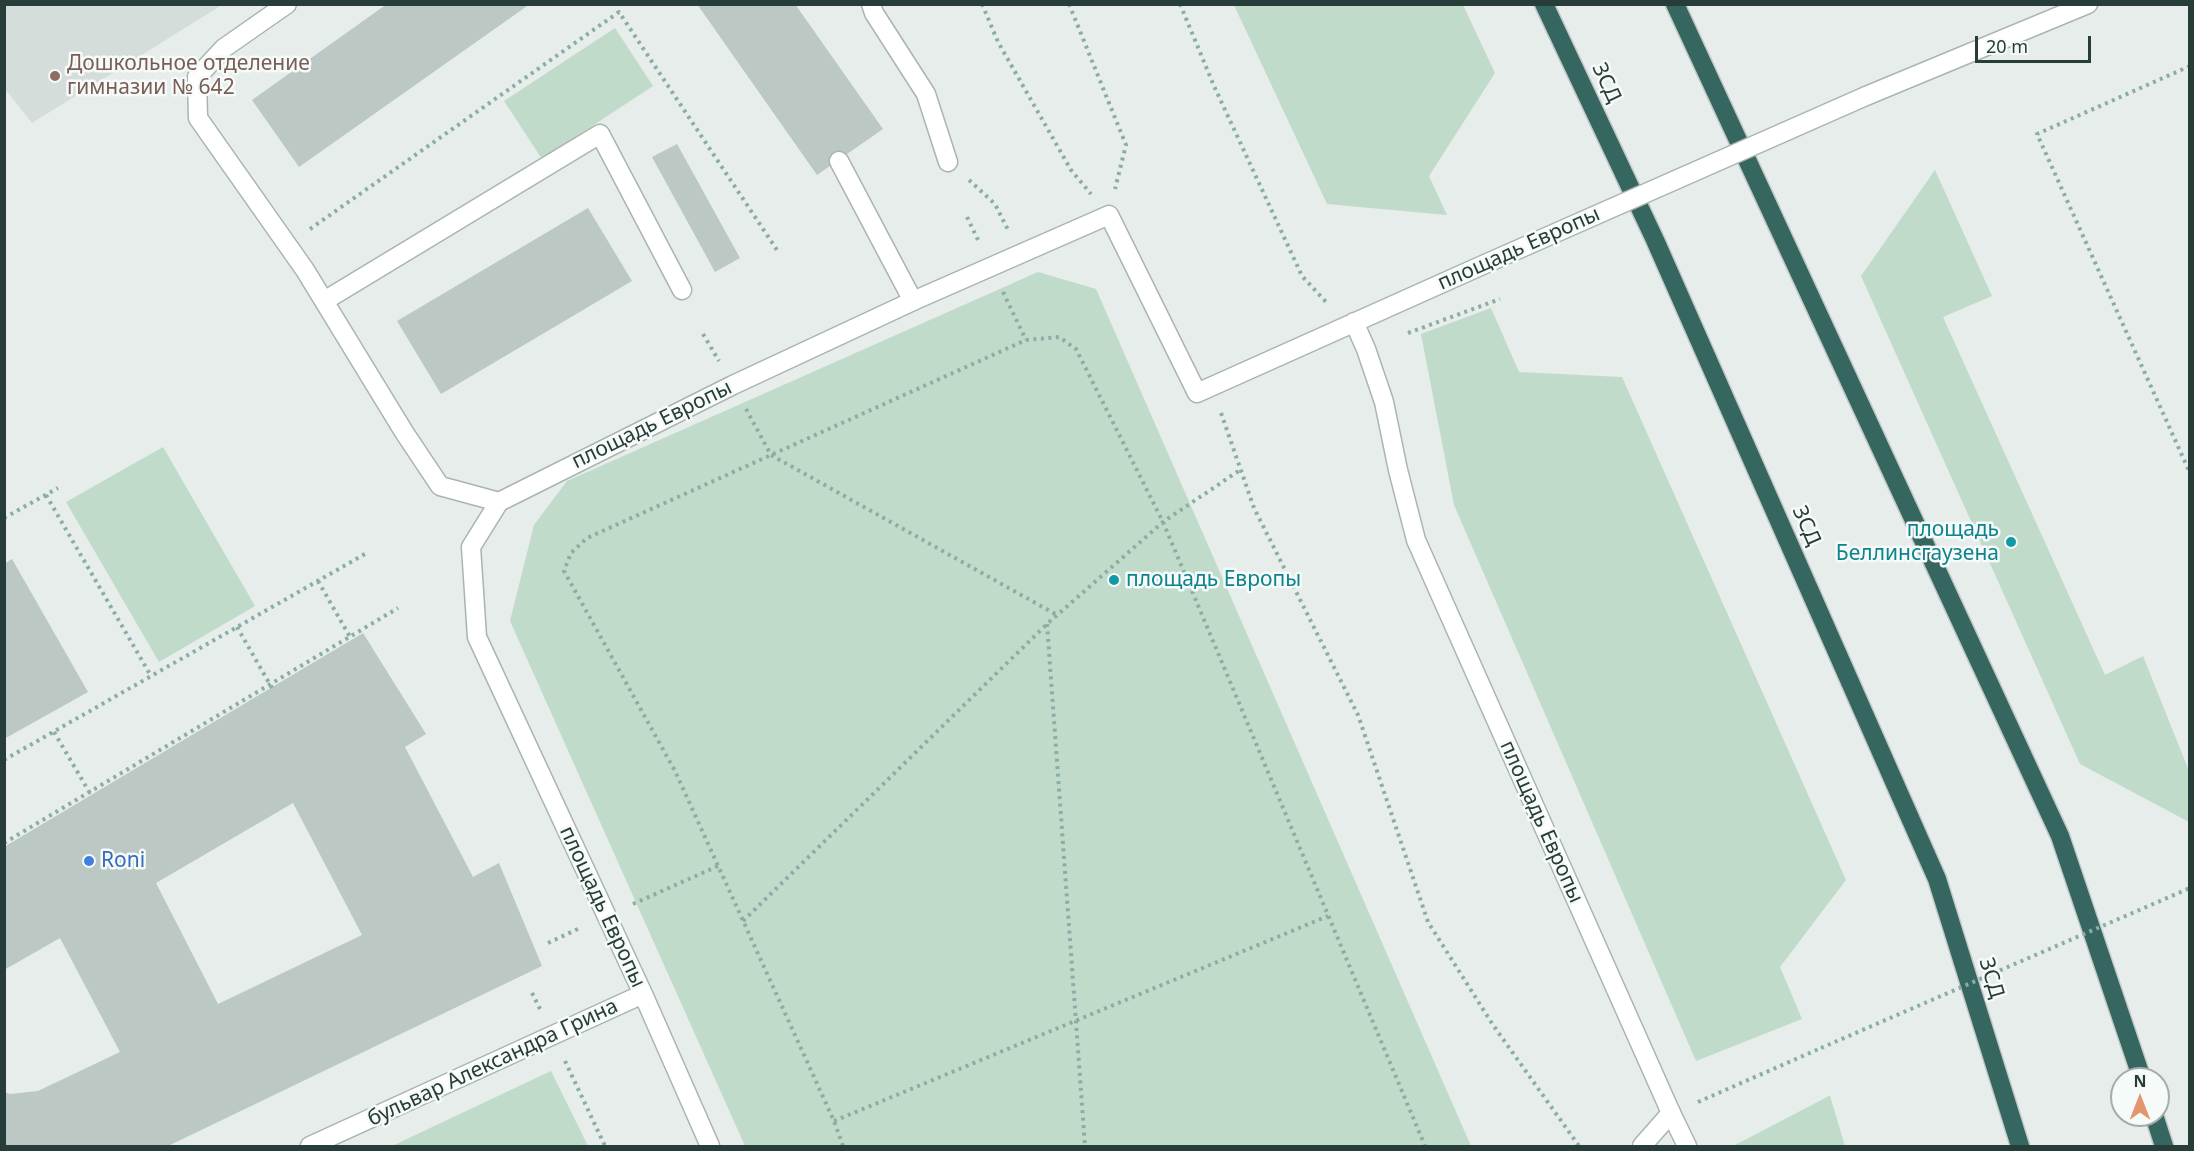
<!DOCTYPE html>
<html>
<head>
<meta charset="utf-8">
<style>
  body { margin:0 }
  #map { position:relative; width:2194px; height:1151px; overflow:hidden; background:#e6edea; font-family:"Noto Sans",sans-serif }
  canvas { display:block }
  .frame { position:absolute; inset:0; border:6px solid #273d39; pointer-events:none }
  .north { position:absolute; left:2110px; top:1067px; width:60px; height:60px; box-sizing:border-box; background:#f6faf8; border:2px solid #a3aeac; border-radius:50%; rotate:0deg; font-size:16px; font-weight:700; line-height:24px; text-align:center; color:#273d39 }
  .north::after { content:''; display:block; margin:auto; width:21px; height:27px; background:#e3956e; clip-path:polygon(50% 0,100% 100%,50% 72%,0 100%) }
  .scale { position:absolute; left:1975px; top:36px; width:116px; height:27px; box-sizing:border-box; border:3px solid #273d39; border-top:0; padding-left:8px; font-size:18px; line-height:21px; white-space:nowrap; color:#273d39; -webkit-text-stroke:4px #f6faf8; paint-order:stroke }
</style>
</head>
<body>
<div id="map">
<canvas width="2194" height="1151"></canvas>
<div class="frame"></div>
<div class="north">N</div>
<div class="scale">20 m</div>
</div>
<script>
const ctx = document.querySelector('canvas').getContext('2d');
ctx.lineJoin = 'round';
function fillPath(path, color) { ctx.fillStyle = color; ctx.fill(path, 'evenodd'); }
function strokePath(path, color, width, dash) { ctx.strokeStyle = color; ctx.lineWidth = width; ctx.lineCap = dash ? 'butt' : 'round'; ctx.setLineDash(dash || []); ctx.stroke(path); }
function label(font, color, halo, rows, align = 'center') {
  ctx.font = font + ' "Noto Sans",sans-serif'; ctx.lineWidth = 5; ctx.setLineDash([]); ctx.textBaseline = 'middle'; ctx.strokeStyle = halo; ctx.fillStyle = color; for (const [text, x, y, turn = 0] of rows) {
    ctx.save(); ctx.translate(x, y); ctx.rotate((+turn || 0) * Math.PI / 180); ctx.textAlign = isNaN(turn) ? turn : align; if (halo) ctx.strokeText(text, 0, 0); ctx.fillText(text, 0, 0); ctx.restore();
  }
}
fillPath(new Path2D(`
  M5,4H222V5L32,123L5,89Z`), '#d4ddda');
fillPath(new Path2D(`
  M1234,5H1463L1495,73L1429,176L1447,215L1327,204Z
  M615,28L653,86L542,159L504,101Z
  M1935,170L1992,296L1943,317L2105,675L2143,656L2189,771V822L2080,764L1861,276Z
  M1038,272L1096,289L1471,1146H745L510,621L534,525L567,481Z
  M1491,308L1519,372L1622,377L1846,880L1780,967L1802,1019L1696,1061L1454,505L1421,334Z
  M163,447L255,606L159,662L66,502Z
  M551,1071L588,1146H392Z
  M1830,1096L1845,1146H1733L1829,1096Z`), '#c1dbcb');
fillPath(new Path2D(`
  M387,4H530L299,167L252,100Z
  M697,4H795L883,129L817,175Z
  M677,144L740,258L715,272L652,157Z
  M588,208L632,281L441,394L397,321Z
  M12,559L88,692L4,739V564Z
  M363,633L426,734L405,747L473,877L499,863L542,966L168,1146H4V1092L10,1094L38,1091L120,1052L60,938L4,970V847ZM293,803L362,935L218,1004L156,883Z`), '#bbc8c4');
const lane = new Path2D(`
  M287,4L224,48L197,77L198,118L305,270L404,432L440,486L499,502
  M871,4L874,13L926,94L948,162
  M839,161L913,301
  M324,301L600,134L682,290
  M1642,1146L1671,1113L1687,1146`);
const street = new Path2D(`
  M1866,96L2088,4
  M1354,322L1366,349L1384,402L1398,470L1416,540L1671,1113
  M310,1146L643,994
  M710,1146L643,994L477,637L471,547L499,502L733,385L913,301L1109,215L1197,393L1485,264`);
const highway = new Path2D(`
  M1544,4L1655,240L1937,879L2020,1146
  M1675,4L2060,836L2142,1079
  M2154,1115L2164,1146`);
strokePath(lane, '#a9b5b1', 21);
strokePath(street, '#a9b5b1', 21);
strokePath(highway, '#c3c9c8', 21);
strokePath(new Path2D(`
  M982,4L998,42L1071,170L1091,194
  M1069,4L1126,145L1115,189
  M1180,4L1214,86L1302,276L1327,303
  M2190,66L2037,134L2190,473
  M969,180L995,204L1008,230
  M967,217L979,242
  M310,229L619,12L779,253
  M1003,292L1026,340
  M1408,333L1500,299
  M703,334L719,361
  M746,409L771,455L1057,615
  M1221,413L1254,508L1358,715L1428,922L1493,1025L1579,1146
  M46,495L151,676
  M4,518L58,488
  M318,581L350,637
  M1047,624L1085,1146
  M237,627L272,688
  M54,732L91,795
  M4,760L365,554
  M4,843L398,608
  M633,904L718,866
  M743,921L1047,624L1163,522L1240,470
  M548,943L580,928
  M532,993L540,1009
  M565,1061L605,1146
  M1698,1102L1821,1048
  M834,1121L1328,916
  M843,1146L834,1121L675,771L564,571L571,553L587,538L1026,340L1059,337L1076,349L1163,522L1425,1146`), '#8aada5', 4, [3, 4.5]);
strokePath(lane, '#fff', 18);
strokePath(street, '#fff', 18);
strokePath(highway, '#366660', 18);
const streetBridge = new Path2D(`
  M1485,264L1866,96`);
strokePath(streetBridge, '#a9b5b1', 21, []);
strokePath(new Path2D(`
  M1821,1048L2190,888`), '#8aada5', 4, [3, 4.5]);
strokePath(streetBridge, '#fff', 18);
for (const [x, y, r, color] of [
  [55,76,6,"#8d6e63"],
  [2011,542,6,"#0f9aa8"],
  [1114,580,6,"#0f9aa8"],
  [89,861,6,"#3f7fe0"]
]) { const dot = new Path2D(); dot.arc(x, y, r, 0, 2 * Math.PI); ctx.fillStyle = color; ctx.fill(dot); strokePath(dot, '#f6faf8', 2); }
label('21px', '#785e54', '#f6faf8', [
  ["Дошкольное отделение",67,64],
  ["гимназии № 642",67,88]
], 'left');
label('21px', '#273d39', '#f6faf8', [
  ["ЗСД",1606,83,65],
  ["площадь Европы",1519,249,-24],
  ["площадь Европы",652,425,-26],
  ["ЗСД",1806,526,66],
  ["площадь Европы",1541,822,66],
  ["площадь Европы",602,907,65],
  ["ЗСД",1991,978,73],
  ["бульвар Александра Грина",493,1063,-25]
]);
label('21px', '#0d838f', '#f6faf8', [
  ["площадь",1999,530],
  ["Беллинсгаузена",1999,554],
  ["площадь Европы",1126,580,"left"]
], 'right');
label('21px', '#366cbe', '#f6faf8', [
  ["Roni",101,861]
], 'left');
</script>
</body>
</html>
